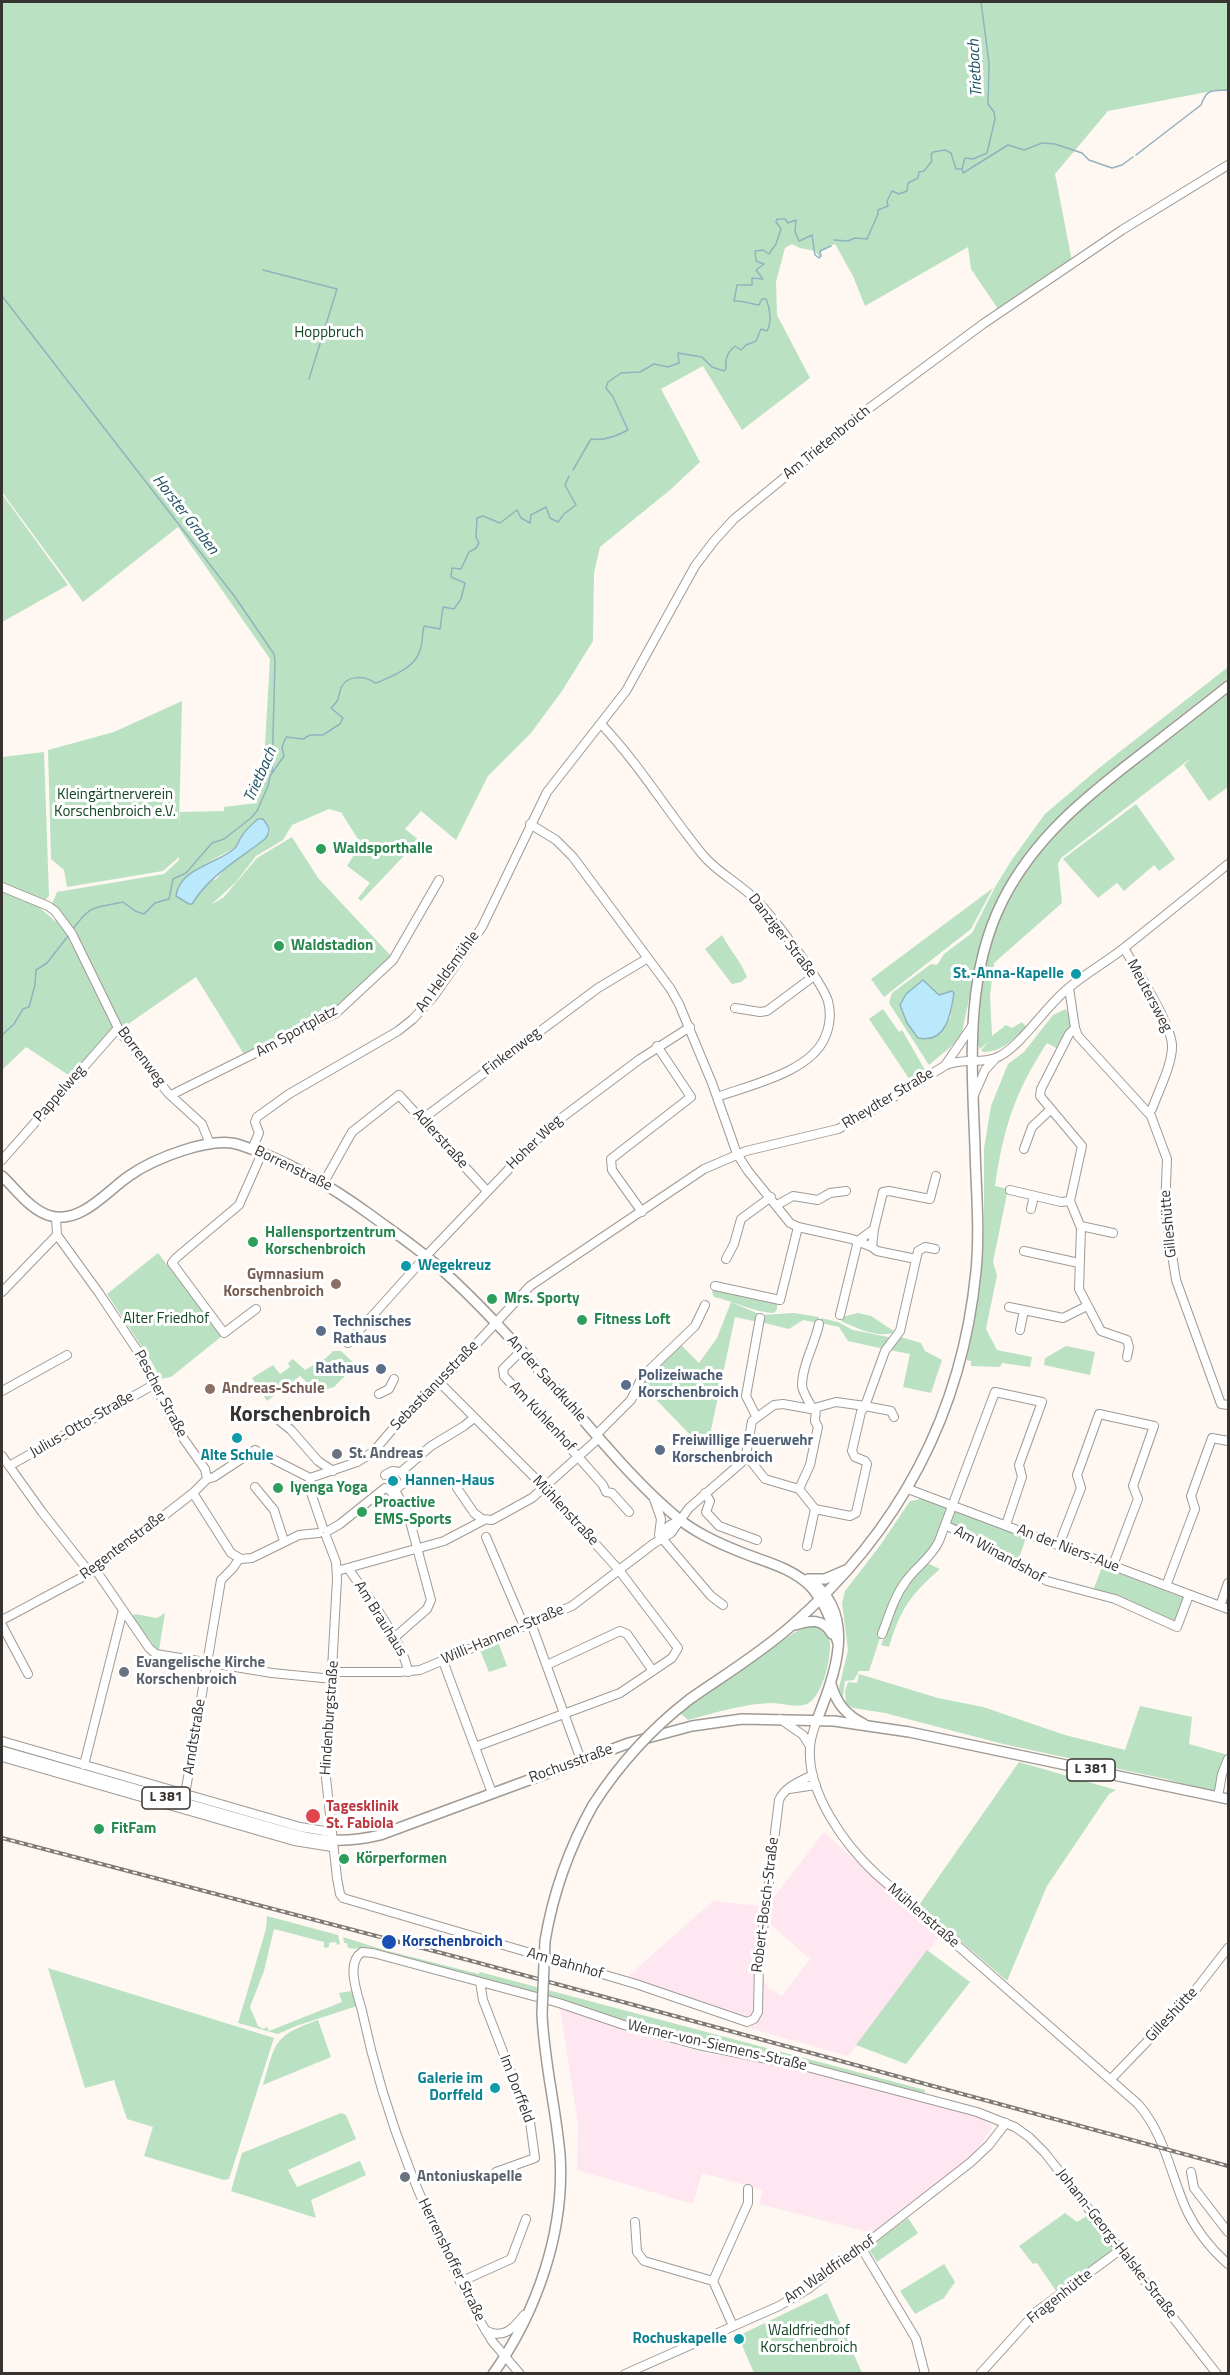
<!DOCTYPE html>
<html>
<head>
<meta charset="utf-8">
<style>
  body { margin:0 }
  #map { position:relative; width:1230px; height:2375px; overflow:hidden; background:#fef7f2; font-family:"Titillium Web",sans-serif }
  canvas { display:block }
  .frame { position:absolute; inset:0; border:3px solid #363331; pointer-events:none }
</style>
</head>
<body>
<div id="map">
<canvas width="1230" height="2375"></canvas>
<div class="frame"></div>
</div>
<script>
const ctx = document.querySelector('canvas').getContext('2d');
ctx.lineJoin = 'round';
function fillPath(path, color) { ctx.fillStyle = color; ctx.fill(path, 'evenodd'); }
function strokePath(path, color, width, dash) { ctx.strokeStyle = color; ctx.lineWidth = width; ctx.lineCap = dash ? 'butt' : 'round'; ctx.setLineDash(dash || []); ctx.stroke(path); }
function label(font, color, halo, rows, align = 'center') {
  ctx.font = font + ' "Titillium Web",sans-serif'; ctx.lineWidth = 6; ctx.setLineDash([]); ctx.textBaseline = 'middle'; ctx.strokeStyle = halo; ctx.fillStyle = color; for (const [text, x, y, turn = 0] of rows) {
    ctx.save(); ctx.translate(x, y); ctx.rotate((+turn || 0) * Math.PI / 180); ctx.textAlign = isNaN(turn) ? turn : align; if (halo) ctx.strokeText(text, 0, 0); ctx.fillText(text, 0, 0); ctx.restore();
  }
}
fillPath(new Path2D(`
  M824,1832L939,1937L848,2056L749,2028L760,2019L763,1981L768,1985L766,1987L782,1996L810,1959L768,1922L769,1904Z
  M713,1901L761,1906L753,1991L754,2013L745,2022L627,1977Z
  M560,2008L658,2040L708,2054L741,2058L816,2074L974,2115L989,2120L992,2128L968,2164L876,2234L759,2204L763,2190L702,2173L693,2204L577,2170L578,2124Z`), '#ffe7f2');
fillPath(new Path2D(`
  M2,2H1228V91H1212L1108,111L1055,174L1072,261L998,309L971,269L968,247L865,306L853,276L835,244L820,251V258L815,251L800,248L792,244L785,248L776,282L777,315L810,378L742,430L703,366L661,389L700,462L670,490L600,547L594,573L593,641L562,691L531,733L488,776L456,840L421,811L405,829L419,840L361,901L358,898L370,883L347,866L357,850L358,839L342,814L343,813L329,809L292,825L283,840L256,856L236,882L211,905L224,897L257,858L292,837L318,878L392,957L332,1013L245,1056L196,977L121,1029L73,932L52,904L57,892L164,874L179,860V857L163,871L67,887L64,870L51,859L48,750L114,732L182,701L179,825L180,812L224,811V807L257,803L255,787L263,779L270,659L178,527L83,602L2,492ZM258,819H263L270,829V833L252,849L228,865L216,879L208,882L192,904L182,881L196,869L236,847L249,826Z
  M2,494L68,585L2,622Z
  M1228,667V678L1094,784L1043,834L1028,853L993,912L981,943L961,1037L957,1046L954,1044L929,1065L889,1003L892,993L931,964L937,965L944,954L972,933L995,887L1013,858L1045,814L1099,768ZM926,982L939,995L951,991L954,993L950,1019L907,1023L900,1005Z
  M1228,691V787L1209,801L1184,765L1191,758L1061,858L1058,864L1062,903L994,963L990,996L992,1036L1006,1025L1012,1028L1022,1022L1026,1027C1014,1040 1001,1052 983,1052L981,1050L989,1041L980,1049L978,1045V1019L988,947L1003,909L1021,876L1051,836L1085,804Z
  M44,752L49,896L44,902L2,887V757Z
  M1136,804L1175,859L1159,871L1154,865L1124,891L1117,883L1098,898L1063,859Z
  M993,888L971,929L884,997L871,979Z
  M2,891L25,902L26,900L40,905V908L55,921L59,920L114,1025L113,1031L73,1078L26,1047L2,1070Z
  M722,935C730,950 741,962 747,977L741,982L732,984L705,949Z
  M883,1009L899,1032L902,1030L925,1070L910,1080L869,1019Z
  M1066,1009L1074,1028L1060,1050L1047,1043C1015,1091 1003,1130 995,1186L1008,1189L993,1262L997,1275L986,1329L997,1350L1032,1357L1030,1367L1002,1363L1000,1367L971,1366V1361L966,1360L979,1295L984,1231V1149L991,1106L1008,1064L1024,1052L1053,1015Z
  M158,1253L222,1336L171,1377L160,1379L153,1364L107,1294Z
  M716,1288L777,1301V1309L774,1313C756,1313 733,1301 714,1297L712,1292Z
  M731,1302L759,1314L758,1322L735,1317L708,1444L703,1448L641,1384L681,1345L699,1363L717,1338Z
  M794,1313L819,1317L818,1323L803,1320L789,1329L760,1322L761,1315Z
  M858,1313L871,1316L895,1332C879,1339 856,1328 841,1321L842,1317Z
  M821,1318L838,1322L853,1330L893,1338L884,1349L848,1341L839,1327L821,1323Z
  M901,1337L921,1343L925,1351L942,1360L931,1393L903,1387L910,1354L889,1350Z
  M1066,1346L1095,1352L1090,1375L1044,1365L1045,1358Z
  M333,1351H341L356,1365L334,1387L317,1392L300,1376L267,1401L252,1378L273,1365L280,1374L290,1367L288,1363L293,1359L305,1370L326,1358Z
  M921,1499L948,1507L940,1531L931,1549L895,1593L869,1671H859L854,1680L845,1681L842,1703L838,1692L848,1650L842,1603L845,1591L879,1547L910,1501Z
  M955,1510L1026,1538L1018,1561L951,1525L950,1521Z
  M925,1562L940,1569C910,1595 900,1610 889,1647L881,1645L897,1599Z
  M1102,1567L1184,1598L1176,1620L1169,1622L1093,1591Z
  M165,1613L159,1650L155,1647L132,1616L135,1614L157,1618Z
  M815,1624C827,1628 831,1637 830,1649C829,1665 822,1696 807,1704C798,1708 781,1703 770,1703C743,1704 714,1713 688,1720L680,1713L696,1700L794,1633L807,1626Z
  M498,1642L507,1666L489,1672L480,1650Z
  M859,1674L938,1698L983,1707L1065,1735L1125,1750L1140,1706L1192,1717L1189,1744L1228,1755L1218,1790L1209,1791L1166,1779L1003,1744L885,1713L853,1708L846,1704L845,1691L848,1682L857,1683Z
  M1019,1762L1116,1790L1109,1794L1047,1886L1007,1981L919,1905Z
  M267,1916L338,1935L340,1944L337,1945L336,1942L329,1943V1947L324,1948V1942L274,1929L264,1971L250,2007L258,2026L263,2029L267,2027L269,2031L342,2002L339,1993L352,1991L357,2006L296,2026L278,2034L238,2023L266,1929Z
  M343,1937L384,1950L479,1974L480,1972L925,2090L924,2095L763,2053L713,2045L635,2025L508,1985L376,1950L375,1948C364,1946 355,1950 348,1948L347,1943H344Z
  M927,1950L970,1982L906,2064L856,2045Z
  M48,1968L274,2038L229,2179L224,2180L144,2156L153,2127L127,2119L114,2080L85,2088Z
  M318,2020L331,2057L263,2085C276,2042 273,2036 318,2020Z
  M341,2113L346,2115L356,2139L288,2170L297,2187L360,2161L366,2175L311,2200L316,2218L231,2191L242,2153Z
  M1065,2213L1077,2222L1090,2214L1115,2246V2252L1058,2294L1037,2263L1033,2264L1019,2246Z
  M908,2218L918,2233L877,2262L868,2248Z
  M944,2264L955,2282L944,2298L915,2314L900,2291Z
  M827,2293L862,2373H754L738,2336Z`), '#bae2c2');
const water = new Path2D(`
  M258,819H263C269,827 272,830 265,839C238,860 210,875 192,904H189L176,896C179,868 218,864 235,848C238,845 239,839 242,836C246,829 252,824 258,819Z
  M923,980L939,995L952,991L954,993C951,1014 946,1044 918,1038L907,1023L900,1005L906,994Z`);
fillPath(water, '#b9e9fa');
strokePath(water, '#92b2be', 1.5);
strokePath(new Path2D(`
  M1136,155L1201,105C1207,88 1212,91 1228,90
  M962,169L963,173L1008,145L1024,150L1042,143L1055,144L1082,153L1089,160L1112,168L1122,165L1133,157
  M834,240L848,241L855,238L867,239L878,214V210L888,206L887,201L892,191L899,194L907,191L908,183L918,178L919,172L924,171L932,161L931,155L933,152L945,150L951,153L956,169H962L965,158L973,159L987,153L995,119L994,112L988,104L989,63L981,2
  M263,270L337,289L309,379
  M2,296L235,597L274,654L275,662L272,773
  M573,470L591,439C604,441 617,436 628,430L613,397L606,388L608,382L621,373L640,372L654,364L668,367L679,363L678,353L702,357L712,367L724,371L726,369C725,359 727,353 735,346L741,350L746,345L756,341L761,329L767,331C772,322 770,308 766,299H762L759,305C749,304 743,300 734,301L737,285H752V278L763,279L756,270L764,264L756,261L755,251L763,250L769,254L776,244L781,229L776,222L777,219H785L788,223L796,220L795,232L799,241L812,235L815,255L819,258L821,256L820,251L831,246
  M72,930C93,902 94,909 123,902L135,911L144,914L155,903L169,899L173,879L186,873L212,843L224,839L251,818L257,811L268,786L270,776L284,756L282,747L286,737L303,739L310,735H323L340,724L343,718L331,708C341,698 337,699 341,688C347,674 366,676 375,683L379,682C394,675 416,667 420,650C423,642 422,634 424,626L440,629L443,607L454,609L461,599L465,583L451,577L452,568L461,569L469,552L476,548L479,543L476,537L477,518L483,516L500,523L517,510L521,518L530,523L531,515L546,507L550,518L558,522L564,514L576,505L565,485L569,476
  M2,1035L14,1024L23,1009L29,1007L35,985L36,970L47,963L68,936`), '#92b2be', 1.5);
const minor = new Path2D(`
  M601,724C639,764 667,811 702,854C717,873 740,883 757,901C774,918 821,980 828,1001C831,1013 830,1026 825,1037C811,1072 750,1085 717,1097
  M530,824L556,840L573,857L670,988L679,1004L712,1083L737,1154L748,1171L790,1223L798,1227L852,1239L872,1247L874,1229L858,1241L840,1315
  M2,887L48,906L55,911L72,934L120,1032L168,1093L202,1124L210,1144
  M1124,948C1136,969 1173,1026 1172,1047C1172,1065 1158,1092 1152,1109L1148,1112
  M1069,988L1075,1028L1078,1036L1151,1116L1167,1159L1165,1210L1176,1280L1221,1404L1228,1405
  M735,1008L760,1012L767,1011L814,976
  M1075,1028L1069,1034L1041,1089L1040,1096L1082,1146L1070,1201L1081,1228L1079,1289L1101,1331L1127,1340L1129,1347L1127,1357
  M946,1064L972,1026
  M171,1095L336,1013L393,960L439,880
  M974,1095L985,1070L995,1059
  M421,1120L598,988L648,958
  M252,1149L259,1133L255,1122L257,1117L289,1094L398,1031L413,1019L434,996L482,927L547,792L626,691L695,566L714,541L734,519L864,412L983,324L1122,230L1228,165
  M1024,1149L1032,1127L1050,1110
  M2,1160L118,1028
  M324,1182L352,1132L399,1095L487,1191
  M1010,1190L1061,1202L1070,1201
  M777,1205L793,1196L818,1200L830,1193L846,1191
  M1031,1209L1034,1196
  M642,1212L612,1170L611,1159L691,1097L657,1046
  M56,1217L57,1235L99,1293L141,1356L176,1428L205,1469L207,1479
  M1081,1226L1113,1233
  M874,1229L883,1192L889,1191L930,1199L936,1176
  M872,1247L877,1251L916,1259
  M1024,1251L1079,1263
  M726,1259L734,1244L741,1219L771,1197
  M715,1286L780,1300L798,1227
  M2,1292L57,1235
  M1009,1307L1063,1318L1087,1306
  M256,1309L224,1333L172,1263L176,1258L239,1205L262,1153
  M1020,1330L1024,1310
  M348,1343L426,1256L548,1128L640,1059L690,1027
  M521,1351L503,1369L504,1376L572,1450L603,1485L606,1492L612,1493L629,1512
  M440,1383L545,1488L619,1570L678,1648L672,1658L620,1693L475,1747
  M2,1391L67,1355
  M379,1394L389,1389L394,1379
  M813,1409C809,1402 803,1393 802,1386C802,1365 815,1344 819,1324
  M270,1413L291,1430L318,1461L333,1471
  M756,1416L746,1396L760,1318
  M894,1417L891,1411L865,1406L885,1351L900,1331L918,1251L925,1247L935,1249
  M596,1435L631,1400L642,1377L695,1326L705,1305
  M746,1455L765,1479L799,1489L815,1509
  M2,1456L42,1512L90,1573
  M9,1466L155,1384
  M385,1475L392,1471L401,1472
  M310,1478L357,1462L373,1452L397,1424L440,1383L530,1286L704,1169L746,1151L838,1129L863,1116L946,1065C963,1057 983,1065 1000,1056C1023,1043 1043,1010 1065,991C1083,975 1105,963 1124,948C1159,920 1194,892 1228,864
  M310,1478V1490L323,1528
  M207,1479L214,1477L255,1450L310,1478
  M255,1487L274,1510L284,1541
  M457,1488L472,1510
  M799,1489L810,1465L818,1427L815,1421L816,1408
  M908,1489L1228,1609
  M193,1493L231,1553L241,1559L252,1558L299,1535L319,1533
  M392,1493L407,1480L401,1472L431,1446L464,1426L474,1418
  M705,1493L710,1501L706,1512L719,1526L757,1540
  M654,1499L661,1519L659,1535
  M474,1513L482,1519L492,1520L532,1498L599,1438
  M945,1525L984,1544L1047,1581L1115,1599L1177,1627L1189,1595
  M328,1531L340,1524L385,1488L397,1494L408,1514L431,1600L427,1609L394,1638
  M659,1535L670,1525L680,1520
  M326,1536L336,1562L337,1579L326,1778L337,1878L340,1894L343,1898L636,1984L747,2022L754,2019L758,2012L759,1963L779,1800C785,1787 800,1781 813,1775
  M660,1536L711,1596L723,1605
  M486,1537L524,1626
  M1059,1545L1081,1488L1077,1475L1099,1414L1154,1426L1133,1486L1138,1499L1113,1565
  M348,1568C366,1595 403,1640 408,1672
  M95,1569L149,1648L156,1654L272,1673L333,1679
  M337,1571L444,1541L484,1520
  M1166,1586L1195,1509L1191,1496L1212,1438L1228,1441
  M1220,1606L1228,1583
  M2,1620L90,1573L193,1493L207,1479
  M531,1623L581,1760
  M2,1625L28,1674
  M882,1634C889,1616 894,1597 906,1581C916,1567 932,1557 939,1541L995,1392L1042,1402L1019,1465L1022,1477L1006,1525
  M443,1661L492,1793
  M547,1665L620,1631L627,1634L653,1671
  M333,1672H400L420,1670L572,1606L653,1544L671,1533L689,1508L741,1463L746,1455L752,1421L774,1405L783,1404L811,1409L836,1402L865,1406L861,1412L852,1451L855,1457L865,1461L867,1464L856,1513L850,1516L815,1509L807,1546
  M780,1719L803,1735L810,1746
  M817,1720C814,1729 810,1738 810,1748C807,1793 845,1845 876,1874L1138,2104C1165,2135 1170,2173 1186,2209C1196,2230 1211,2249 1228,2264
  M2,1741L300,1827L331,1832
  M2,1757L294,1841L332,1847
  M84,1765L123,1610
  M789,1789L816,1785
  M185,1795L221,1580L233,1568L239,1559
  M1218,1797L1222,1774L1228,1759
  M480,1982L483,2000L530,2122L535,2158L496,2172
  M1111,2079L1190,1997L1228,1948
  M1191,2172L1194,2188L1228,2232
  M635,2222L637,2252L644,2261L713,2281
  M862,2249L916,2339L925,2374
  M460,2282L511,2259L526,2219
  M733,2326L713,2281L748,2203V2189
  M485,2330C503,2340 513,2329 524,2315
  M520,2374L492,2341L480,2321C427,2219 386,2125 362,2011C358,1995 345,1963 362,1952L373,1953L559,2003L624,2025L698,2045L807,2067L977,2112L1015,2127L1029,2137L1045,2153L1217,2374
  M625,2374L779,2306L808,2289L971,2162L989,2145L1006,2123
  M980,2374L1036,2312L1120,2250`);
const major = new Path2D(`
  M2,1176C16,1189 31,1211 51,1216C81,1224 107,1191 129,1176C153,1159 212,1135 240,1145C289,1161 331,1186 372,1216C395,1233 419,1249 440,1268C487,1310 528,1358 570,1405C603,1442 635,1482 673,1514C693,1532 718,1543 743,1553C766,1562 792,1568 810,1586C825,1602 832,1623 838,1643
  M808,1579H825L846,1570
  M810,1580C858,1615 835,1674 817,1720
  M795,1625C810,1620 823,1618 832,1634
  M831,1684C836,1703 846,1715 864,1724
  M690,1699C723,1676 759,1654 790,1627C898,1533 962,1415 976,1271C980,1230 976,1189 975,1148C972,1064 964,977 1003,900C1034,839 1083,799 1136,758C1167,734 1198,710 1228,686
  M2,1751L297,1835C325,1842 352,1842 380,1835L629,1743L692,1726L742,1719L834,1721L909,1732L1228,1799
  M545,1941C553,1893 569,1848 593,1805
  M493,2374C537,2312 565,2231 560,2155C556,2108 544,2062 542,2014`);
strokePath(minor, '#a09a95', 10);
strokePath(major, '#a09a95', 12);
strokePath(minor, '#fff', 8);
strokePath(major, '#fff', 9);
const rail = new Path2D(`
  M2,1838L468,1960L1228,2166`);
strokePath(rail, '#7f7a77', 4);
strokePath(rail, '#fff', 1.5, [4.5]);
const majorBridge = new Path2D(`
  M593,1805C620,1763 651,1729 690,1699
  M542,2014L545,1941`);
strokePath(majorBridge, '#a09a95', 12, []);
strokePath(majorBridge, '#fff', 9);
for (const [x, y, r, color] of [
  [321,849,6,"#2e9e5b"],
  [279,946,6,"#2e9e5b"],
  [1076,974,6,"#0f9aa8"],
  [253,1242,6,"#2e9e5b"],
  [406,1266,6,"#0f9aa8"],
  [336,1284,6,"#8d6e63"],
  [492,1299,6,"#2e9e5b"],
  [582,1320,6,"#2e9e5b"],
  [321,1331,6,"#5c6f8a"],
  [381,1369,6,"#5c6f8a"],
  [626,1385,6,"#5c6f8a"],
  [210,1389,6,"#8d6e63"],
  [237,1438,6,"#0f9aa8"],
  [660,1450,6,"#5c6f8a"],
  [337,1454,6,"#6b7280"],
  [393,1481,6,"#0f9aa8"],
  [278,1488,6,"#2e9e5b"],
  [362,1512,6,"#2e9e5b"],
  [124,1672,6,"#6b7280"],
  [313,1816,8,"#e0444e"],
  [99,1829,6,"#2e9e5b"],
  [344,1859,6,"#2e9e5b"],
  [389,1942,8,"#1a4fb4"],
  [495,2088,6,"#0f9aa8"],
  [405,2177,6,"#6b7280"],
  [739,2339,6,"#0f9aa8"]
]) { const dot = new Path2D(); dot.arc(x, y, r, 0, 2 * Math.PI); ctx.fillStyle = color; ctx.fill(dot); strokePath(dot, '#fff', 2); }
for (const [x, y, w] of [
  [1091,1770,48],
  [166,1798,48]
]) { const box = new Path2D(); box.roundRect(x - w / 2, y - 11, w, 22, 4.5); ctx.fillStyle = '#fff'; ctx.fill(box); strokePath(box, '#363331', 1.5); }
label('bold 14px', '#363331', null, [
  ["L 381",1091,1770],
  ["L 381",166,1798]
]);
label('15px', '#134524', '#fff', [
  ["Hoppbruch",329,333],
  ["Kleingärtnerverein",115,795],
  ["Korschenbroich e.V.",115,812],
  ["Alter Friedhof",166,1319],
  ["Waldfriedhof",809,2331],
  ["Korschenbroich",809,2348]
]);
label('15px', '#363331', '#fff', [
  ["Am Trietenbroich",827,443,-39],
  ["Danziger Straße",782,936,52],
  ["An Heldsmühle",448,972,-54],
  ["Meutersweg",1149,996,62],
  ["Am Sportplatz",297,1032,-29],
  ["Finkenweg",512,1052,-37],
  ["Borrenweg",141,1057,53],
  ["Pappelweg",60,1094,-49],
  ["Rheydter Straße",888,1099,-31],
  ["Adlerstraße",440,1139,48],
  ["Hoher Weg",535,1143,-44],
  ["Borrenstraße",293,1169,26],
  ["Gilleshütte",1169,1224,-95],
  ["An der Sandkuhle",546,1379,48],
  ["Sebastianusstraße",435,1386,-46],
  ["Pescher Straße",160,1394,62],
  ["Am Kuhlenhof",542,1417,47],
  ["Julius-Otto-Straße",82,1425,-30],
  ["Mühlenstraße",565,1511,47],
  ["Regentenstraße",123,1546,-37],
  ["An der Niers-Aue",1068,1549,21],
  ["Am Winandshof",999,1555,29],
  ["Am Brauhaus",380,1619,58],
  ["Willi-Hannen-Straße",503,1635,-23],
  ["Hindenburgstraße",330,1718,-86],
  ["Arndtstraße",195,1737,-81],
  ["Rochusstraße",571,1764,-20],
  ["Robert-Bosch-Straße",766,1905,-83],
  ["Mühlenstraße",923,1916,41],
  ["Am Bahnhof",565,1964,16],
  ["Gilleshütte",1172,2015,-47],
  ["Werner-von-Siemens-Straße",717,2046,13],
  ["Im Dorffeld",516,2089,69],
  ["Johann-Georg-Halske-Straße",1116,2244,52],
  ["Herrenshoffer Straße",451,2260,64],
  ["Am Waldfriedhof",830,2270,-35],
  ["Fragenhütte",1060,2297,-38]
]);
label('bold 15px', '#27864d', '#fff', [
  ["Waldsporthalle",333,849],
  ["Waldstadion",291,946],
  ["Hallensportzentrum",265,1233],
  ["Korschenbroich",265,1250],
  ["Mrs. Sporty",504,1299],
  ["Fitness Loft",594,1320],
  ["Iyenga Yoga",290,1488],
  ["Proactive",374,1503],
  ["EMS-Sports",374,1520],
  ["FitFam",111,1829],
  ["Körperformen",356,1859]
], 'left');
label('bold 15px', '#0d838f', '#fff', [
  ["St.-Anna-Kapelle",1064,974],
  ["Wegekreuz",418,1266,"left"],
  ["Alte Schule",237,1456,"center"],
  ["Hannen-Haus",405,1481,"left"],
  ["Galerie im",483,2079],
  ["Dorffeld",483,2096],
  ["Rochuskapelle",727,2339]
], 'right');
label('bold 15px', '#785e54', '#fff', [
  ["Gymnasium",324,1275],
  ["Korschenbroich",324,1292],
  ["Andreas-Schule",222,1389,"left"]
], 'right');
label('bold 15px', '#4e5e75', '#fff', [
  ["Technisches",333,1322],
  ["Rathaus",333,1339],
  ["Rathaus",369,1369,"right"],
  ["Polizeiwache",638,1376],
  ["Korschenbroich",638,1393],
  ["Freiwillige Feuerwehr",672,1441],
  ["Korschenbroich",672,1458]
], 'left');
label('bold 15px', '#5b616d', '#fff', [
  ["St. Andreas",349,1454],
  ["Evangelische Kirche",136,1663],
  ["Korschenbroich",136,1680],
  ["Antoniuskapelle",417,2177]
], 'left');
label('bold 15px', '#be3a42', '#fff', [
  ["Tagesklinik",326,1807],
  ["St. Fabiola",326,1824]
], 'left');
label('bold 15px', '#164399', '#fff', [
  ["Korschenbroich",402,1942]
], 'left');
label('italic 16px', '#205362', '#fff', [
  ["Trietbach",976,68,-93],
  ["Horster Graben",185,515,52],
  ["Trietbach",261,775,-66]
]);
label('bold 21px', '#363331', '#fff', [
  ["Korschenbroich",300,1416]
]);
</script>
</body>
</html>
